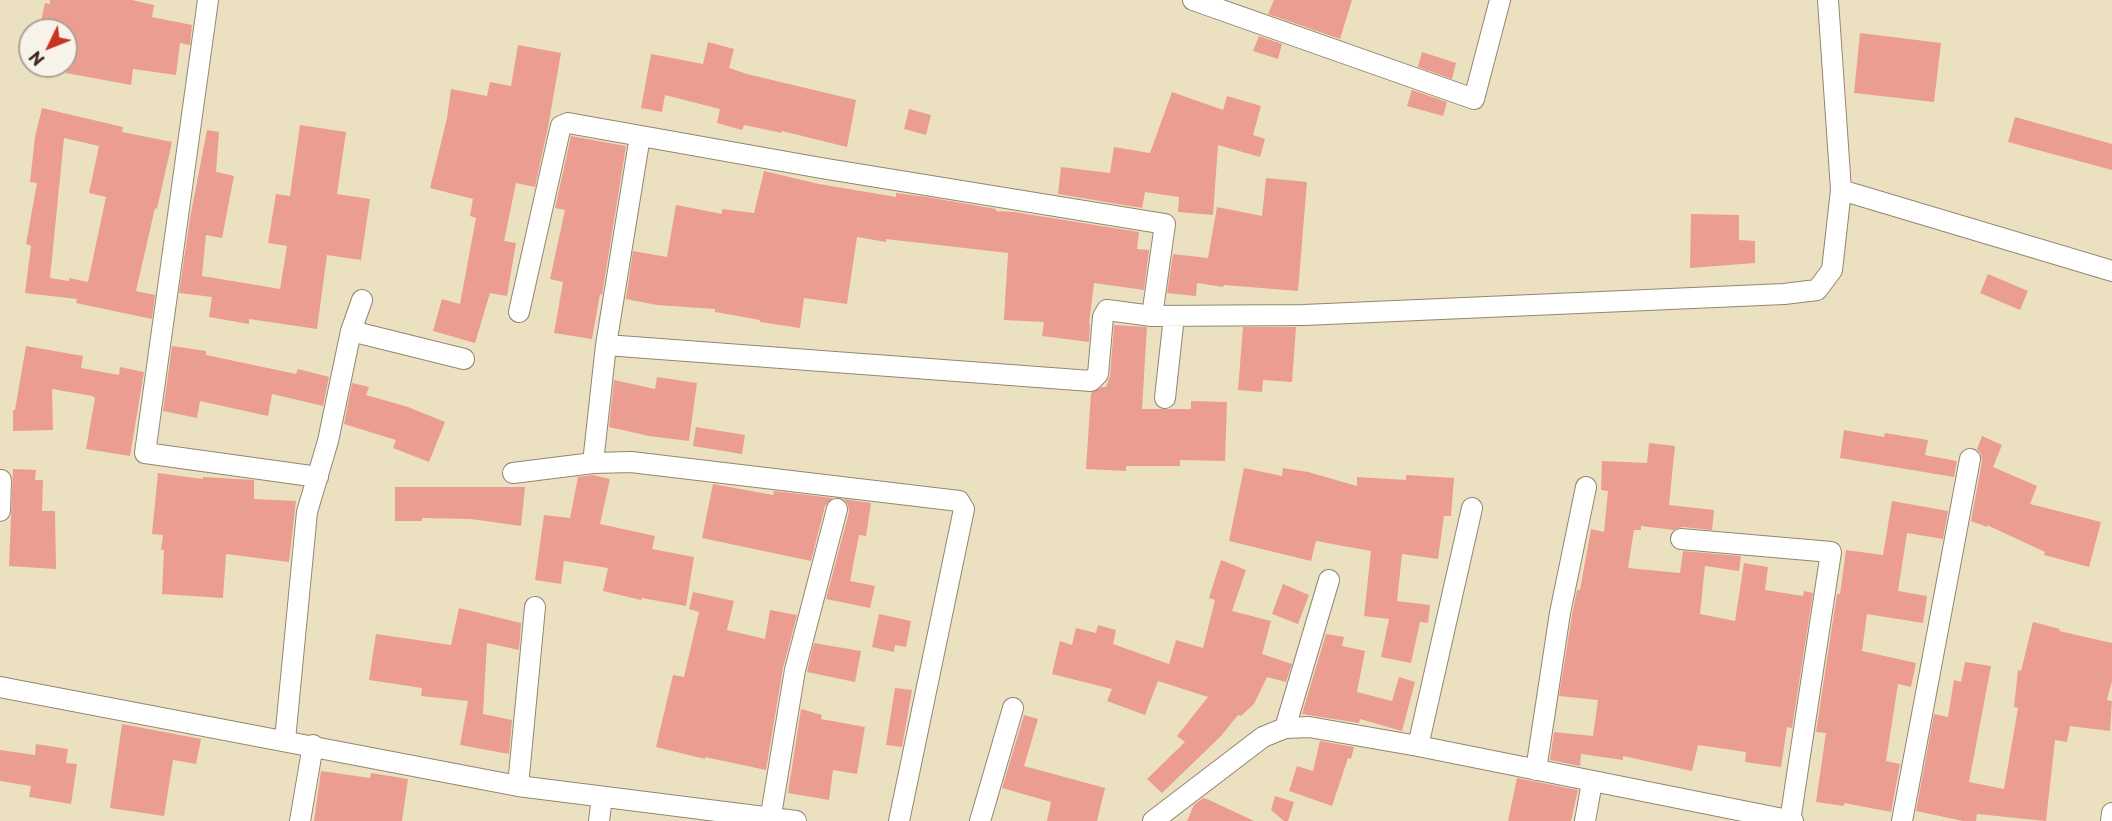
<!DOCTYPE html>
<html>
<head>
<meta charset="utf-8">
<style>
  body { margin:0 }
  #map { position:relative; width:2112px; height:821px; overflow:hidden; background:#ebe1c0; font-family:"Playpen Sans",sans-serif }
  canvas { display:block }
  .north { position:absolute; left:18px; top:18px; width:60px; height:60px; box-sizing:border-box; background:#f7f3e8; border:2px solid #aca397; border-radius:50%; rotate:227deg; font-size:16px; font-weight:700; line-height:24px; text-align:center; color:#3b2a1e }
  .north::after { content:''; display:block; margin:auto; width:21px; height:27px; background:#c8321e; clip-path:polygon(50% 0,100% 100%,50% 72%,0 100%) }
</style>
</head>
<body>
<div id="map">
<canvas width="2112" height="821"></canvas>
<div class="north">N</div>
</div>
<script>
const ctx = document.querySelector('canvas').getContext('2d');
ctx.lineJoin = 'round';
function fillPath(path, color) { ctx.fillStyle = color; ctx.fill(path, 'evenodd'); }
function strokePath(path, color, width, dash) { ctx.strokeStyle = color; ctx.lineWidth = width; ctx.lineCap = dash ? 'butt' : 'round'; ctx.setLineDash(dash || []); ctx.stroke(path); }
fillPath(new Path2D(`
  M50,0H132L154,5L152,17L192,25L190,45L180,43L176,75L133,69L131,85L66,73V30H39L45,3L50,4Z
  M1274,0H1352L1340,39L1268,14Z
  M1860,33L1941,43L1934,102L1854,93Z
  M1259,36L1282,44L1278,59L1253,51Z
  M708,42L734,49L729,68L747,74L856,100L847,147L782,131V133L744,125L742,130L717,123L720,109L665,95L662,112L641,108L651,54L703,64Z
  M518,45L561,53L548,127L535,187L516,183L504,241L516,243L507,296L490,293L475,343L433,331L442,299L460,304L476,218L470,216L473,199L430,188L447,118L451,89L487,96L490,82L511,86Z
  M1422,52L1456,63L1452,79L1418,67Z
  M1412,90L1447,102L1443,116L1407,106Z
  M1172,92L1223,110L1227,96L1261,106L1253,135L1265,139L1260,157L1218,145L1213,215L1178,212L1179,197L1145,192L1142,208L1058,194L1061,167L1110,173L1114,147L1150,153Z
  M42,108L123,127L122,132L172,142L157,209L155,208L136,291L155,295L152,319L76,303L77,299L25,293L31,246L26,244L37,183L30,182L35,137ZM64,138L99,146L89,193L106,197L88,282L69,278V281L50,278Z
  M909,109L931,115L926,135L904,129Z
  M2015,117L2112,144V170L2008,142Z
  M300,125L346,132L337,194L370,199L361,260L327,255L317,329L249,319V324L209,317L212,297L179,293L190,218L207,130L219,132L216,172L234,176L222,238L206,235L202,276L280,289L287,246L268,243L276,194L290,196Z
  M571,136L626,146L602,295L600,294L592,339L554,333L563,282L550,279L565,210L555,208Z
  M764,171L819,184L896,197V193L927,197L996,209V211L1014,212L1139,232L1137,249L1149,250L1144,290L1094,283L1089,324H1090L1089,342L1042,336L1044,322L1004,320L1008,253L886,239V242L857,237L847,304L804,298L800,328L760,322V320L715,312V309L657,305L626,299L633,251L667,257L676,205L722,214V209L754,213Z
  M1266,178L1307,182L1298,291L1224,285L1223,287L1197,283L1196,296L1167,293L1173,254L1208,258L1217,207L1262,216Z
  M1691,214L1739,215V240L1755,241V263L1690,268Z
  M1988,274L2028,291L2020,310L1980,293Z
  M1114,325L1147,327L1142,409H1191V401L1227,402L1225,461L1180,460V466H1126V471L1086,469L1091,393L1102,387H1106L1110,376Z
  M1243,327H1296L1292,382L1263,380L1262,392L1238,390Z
  M26,346L83,356L81,368L119,375L120,367L144,372L130,456L86,449L95,398L92,396L52,389L53,430L13,431V410H15Z
  M172,346L206,351V355L296,374L298,369L329,377L323,406L272,394L268,416L200,401L197,418L163,411Z
  M657,377L697,383L689,441L649,436L609,427L614,380L655,389Z
  M352,383L369,387L366,395L408,407L445,422L429,462L393,448L396,440L344,424Z
  M696,427L745,435L742,454L693,446Z
  M1844,430L1884,437L1885,433L1928,440L1925,455L1957,461L1954,477L1840,458Z
  M1982,436L2002,445L1993,467L2037,486L2030,504L2101,522L2089,567L2044,555L2045,552L1987,525V527L1971,521L1982,461L1981,454L1977,449Z
  M1649,443L1675,446L1669,505L1714,510L1712,530L1682,527L1674,530L1641,526V530H1634L1628,568L1680,573L1683,551L1741,556L1739,571L1705,566L1700,614L1735,621L1744,563L1768,567L1765,590L1803,596L1804,591L1813,593L1792,728L1787,727L1781,767L1745,762L1746,752L1698,745L1692,771L1623,756V760L1581,754L1580,766L1550,760L1554,732L1593,736L1598,700L1559,696L1572,615L1577,590H1580L1591,529L1604,532L1608,491L1601,490L1602,461L1647,463Z
  M1244,468L1282,476L1283,468L1308,472L1357,486V477L1406,480V475L1454,478L1451,516H1444L1438,559L1402,554L1397,601L1430,605L1428,623L1420,622L1411,663L1381,657L1389,619L1364,616L1371,551L1316,541L1311,561L1229,541Z
  M13,469L36,470L35,480H43L42,511H55L56,569L9,566Z
  M158,473L203,479V477L254,480V499L296,501L289,562L226,554L223,598L162,594L164,550H161L163,535L152,534Z
  M593,475L610,479L600,524L655,536L652,549L694,557L686,606L642,598L641,600L603,591L608,568L564,561L561,584L535,580L544,515L570,518L578,477Z
  M713,484L773,495L774,491L833,498L825,506L811,561L702,538Z
  M395,487H525L521,526L471,519L422,518V521H395Z
  M844,499L871,503L866,536L859,535L850,581L875,586L870,608L826,599L849,512L848,505Z
  M1892,501L1948,511L1943,539L1907,533L1898,591L1927,596L1923,623L1867,614L1862,651L1916,663L1911,687L1898,684L1886,761L1900,764L1891,812L1844,803V806L1816,802L1826,733L1816,732L1837,594H1840L1846,550L1883,555Z
  M1221,560L1246,570L1232,611L1271,621L1262,654L1292,664L1286,682L1267,677L1254,704L1241,716L1238,715L1221,736L1162,793L1147,779L1185,742L1177,736L1208,697L1158,681L1145,715L1107,701L1112,689L1052,674L1060,641L1072,645L1076,628L1096,633L1098,625L1116,630L1113,644L1169,664L1176,640L1203,648L1215,600L1209,598Z
  M1283,584L1309,595L1298,624L1272,614Z
  M693,592L734,601L727,630L765,639L770,610L797,615L783,668L766,770L705,757V759L656,747L673,675L684,677L699,612L689,609Z
  M459,608L521,623L519,650L487,643L483,714L512,720L509,754L460,745L468,701L421,696L422,688L369,680L376,634L451,645Z
  M879,614L911,621L906,647L895,645L894,652L872,647Z
  M2033,622L2060,629L2059,631L2112,643V681L2107,700L2112,701L2110,731L2070,726L2067,742L2055,740L2046,821L1977,814L1976,821H1963L1916,811L1934,714L1948,717L1954,680L1961,682L1965,662L1991,666L1969,782L2004,789L2018,708L2014,707L2018,670L2021,671Z
  M1326,634L1344,637L1342,646L1365,651L1357,692L1392,701L1399,677L1415,682L1402,731L1360,719L1359,723L1302,714Z
  M814,643L861,651L855,682L807,672Z
  M895,688L912,690L902,747L886,745Z
  M801,709L822,715L821,719L865,727L857,774L833,770L829,800L788,793Z
  M1024,715L1038,719L1024,766L1105,788L1097,821H1047L1051,802L1002,788Z
  M122,724L201,739L196,764L173,760L164,816L110,808Z
  M1320,741L1354,747L1351,759L1348,758L1332,806L1289,791L1297,766L1313,771Z
  M36,744L68,749L66,763L77,764L71,804L29,797L31,786L0,781V750L35,755Z
  M321,771L370,778L371,773L408,779L402,821H314Z
  M1517,778L1578,790L1571,821H1508Z
  M1275,796L1294,802L1288,821H1284L1271,810Z
  M1203,798L1207,799L1254,821H1187L1194,805Z`), '#eb9d91');
const minor = new Path2D(`
  M208,0L145,453L318,477
  M1193,0L1474,99L1500,0
  M1841,190L2112,271
  M519,312L559,134L561,126L568,123L821,168L1165,224L1152,316
  M351,331L464,359
  M606,345L1091,381L1098,374L1103,317L1107,310L1152,316L1304,315L1784,294L1817,290L1832,270L1841,190L1828,0
  M1165,398L1174,316
  M593,463L606,345L640,136
  M513,473L593,463L631,462L959,501L964,509L899,821
  M0,511L1,480
  M1681,539L1831,552L1790,821
  M0,687L518,786L796,821
  M1285,728L1329,580
  M285,740L307,512L328,441L351,331L362,300
  M1418,746L1472,508
  M1536,770L1560,613L1586,487
  M518,786L535,607
  M300,821L313,745
  M599,821L602,797
  M770,821L795,670L837,509
  M980,821L1013,708
  M1153,821L1263,737L1285,728L1309,727L1418,746L1793,821
  M1585,821L1592,782
  M1902,821L1970,459
  M2111,821L2112,813`);
strokePath(minor, '#93866f', 22);
strokePath(minor, '#fff', 20);
</script>
</body>
</html>
